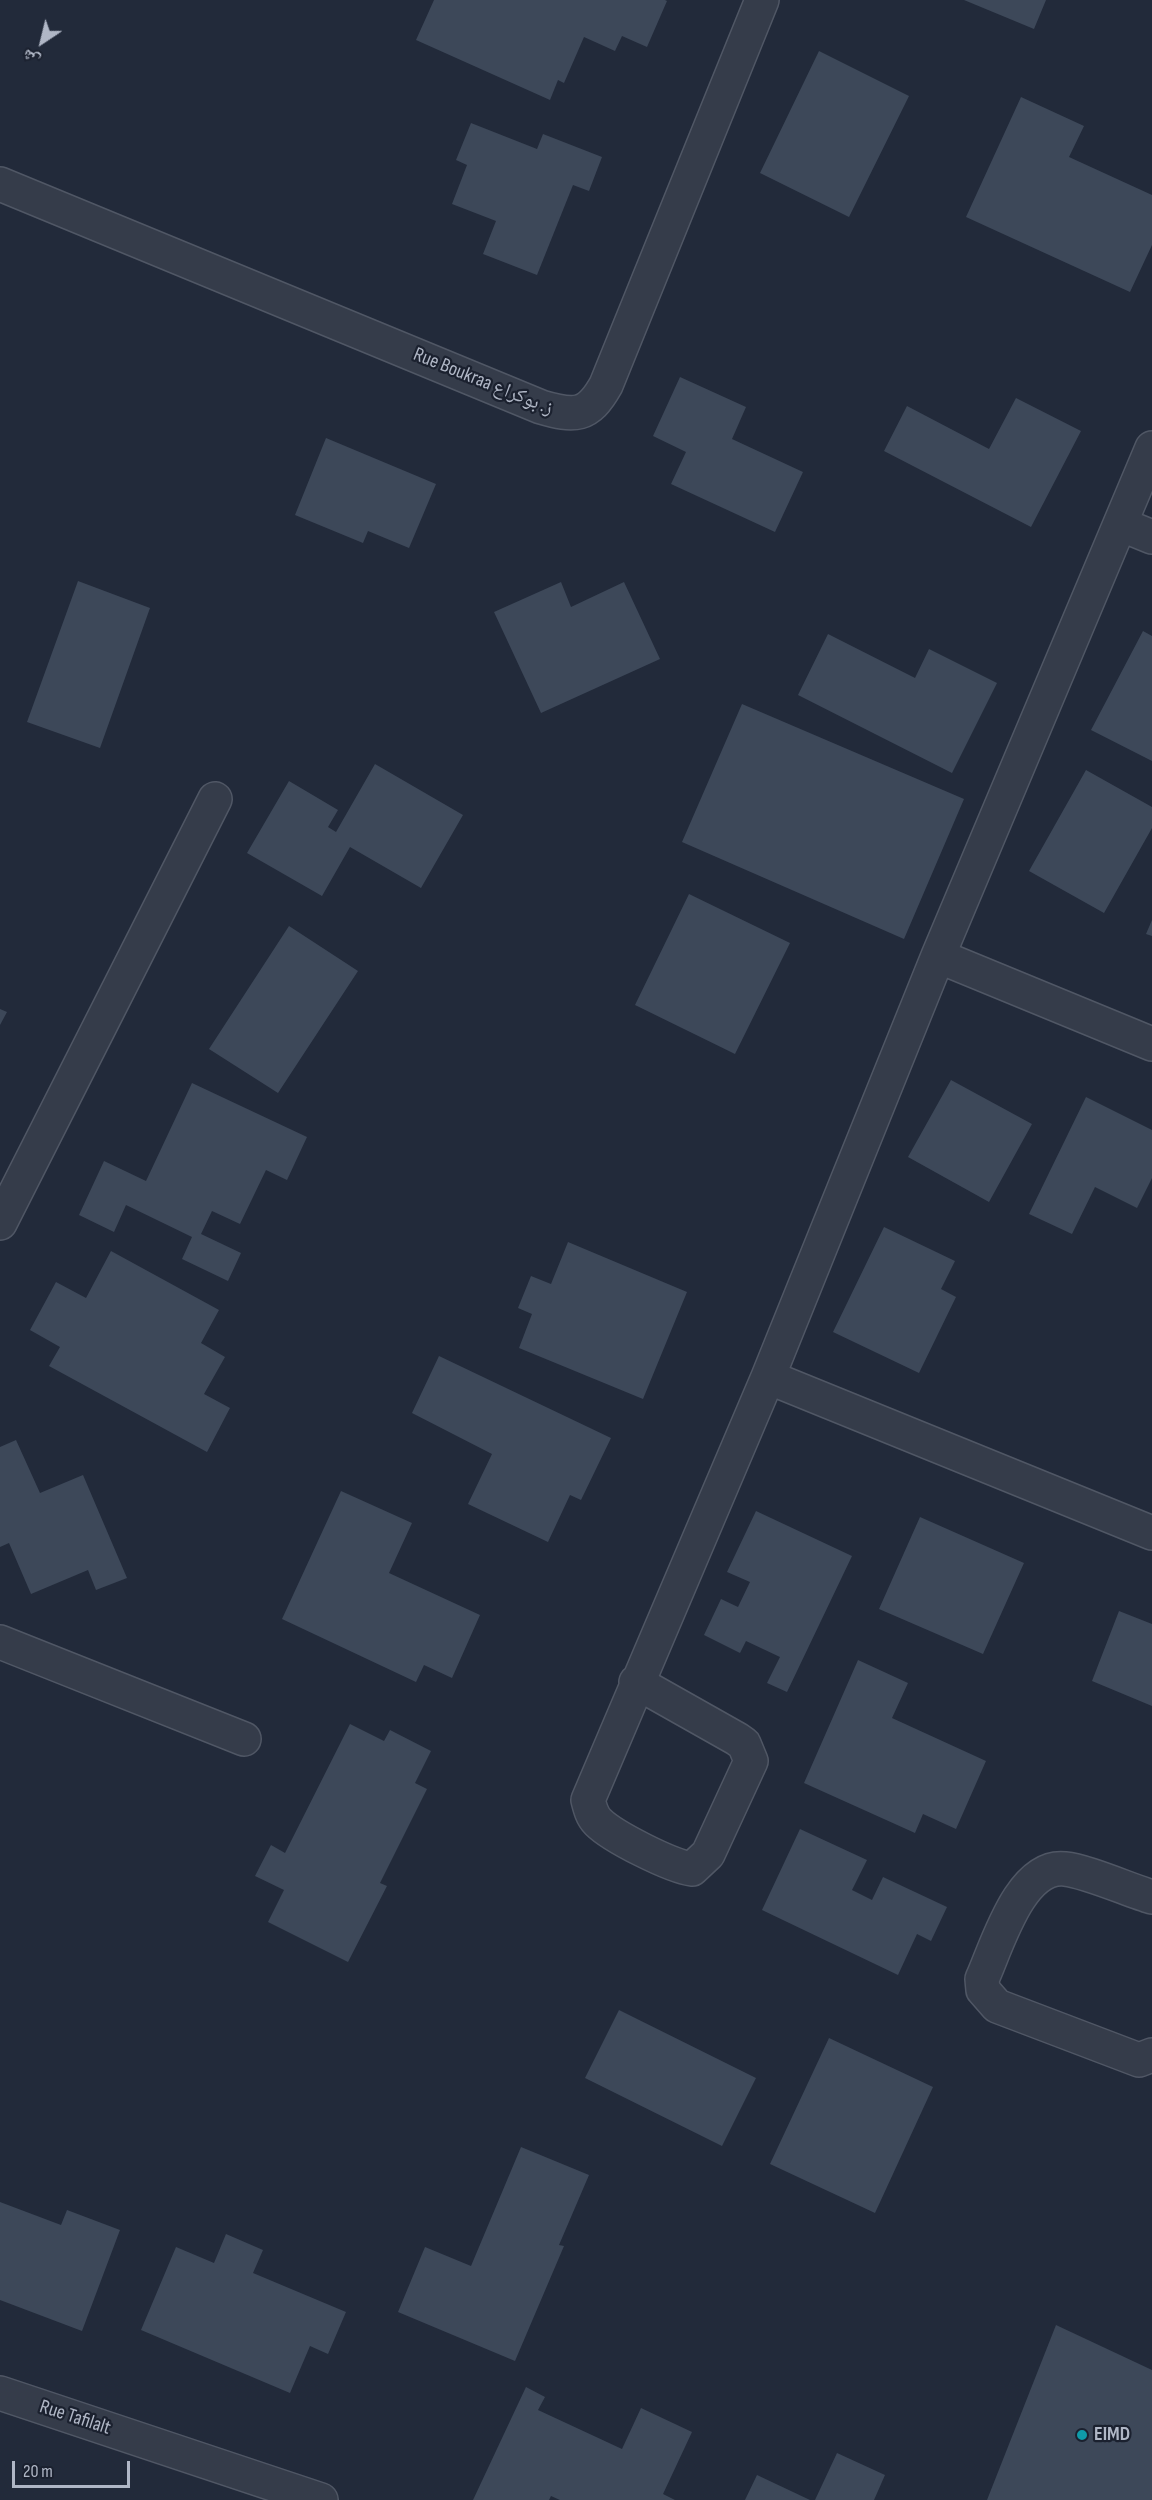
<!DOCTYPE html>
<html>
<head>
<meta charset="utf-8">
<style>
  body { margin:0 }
  #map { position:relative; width:1152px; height:2500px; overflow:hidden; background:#222a3a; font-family:"Sofia Sans Condensed","Noto Naskh Arabic",sans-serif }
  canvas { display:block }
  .north { position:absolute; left:12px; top:12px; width:60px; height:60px; -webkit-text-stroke:4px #1b212f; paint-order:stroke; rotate:215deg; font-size:16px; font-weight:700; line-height:24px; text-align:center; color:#b0b7c6 }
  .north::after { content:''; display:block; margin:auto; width:21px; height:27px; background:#b0b7c6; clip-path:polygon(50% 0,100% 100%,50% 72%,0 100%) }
  .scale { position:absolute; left:12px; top:2461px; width:118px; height:27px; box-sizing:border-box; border:3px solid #b0b7c6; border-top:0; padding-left:8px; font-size:18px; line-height:21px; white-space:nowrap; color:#b0b7c6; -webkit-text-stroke:4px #1b212f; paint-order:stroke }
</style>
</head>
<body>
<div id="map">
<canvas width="1152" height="2500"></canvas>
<div class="north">ش</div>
<div class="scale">20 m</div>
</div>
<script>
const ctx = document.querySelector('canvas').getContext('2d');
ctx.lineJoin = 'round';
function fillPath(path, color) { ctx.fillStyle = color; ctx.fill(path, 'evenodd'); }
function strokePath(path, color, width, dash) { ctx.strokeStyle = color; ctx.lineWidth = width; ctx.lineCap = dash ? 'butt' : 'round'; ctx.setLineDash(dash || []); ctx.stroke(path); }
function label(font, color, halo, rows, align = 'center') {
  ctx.font = font + ' "Sofia Sans Condensed","Noto Naskh Arabic",sans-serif'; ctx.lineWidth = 4.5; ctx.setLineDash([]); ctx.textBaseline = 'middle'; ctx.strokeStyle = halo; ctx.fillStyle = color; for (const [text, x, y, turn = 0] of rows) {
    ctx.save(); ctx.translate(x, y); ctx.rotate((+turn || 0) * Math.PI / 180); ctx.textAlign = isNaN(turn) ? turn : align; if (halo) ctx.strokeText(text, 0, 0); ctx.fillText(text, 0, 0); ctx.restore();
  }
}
fillPath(new Path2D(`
  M434,0H665L667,1L647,47L622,36L615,51L584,37L564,83L558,80L550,100L416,40Z
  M964,0H1046L1034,29Z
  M819,51L909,96L849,217L760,173Z
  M1021,97L1084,126L1069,157L1152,195V245L1130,292L966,217Z
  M471,123L537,149L543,134L602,157L589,191L573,185L537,275L483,254L496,221L452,204L467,165L456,160Z
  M680,377L746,407L732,439L803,472L775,532L671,484L686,452L653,436Z
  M1016,398L1081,431L1031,527L884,451L907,406L989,449Z
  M326,438L436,484L409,548L368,531L363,543L295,515Z
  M78,581L150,608L100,748L27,722Z
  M561,582L571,607L624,582L660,659L541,713L494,612Z
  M1143,631L1152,636V761L1091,730Z
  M828,634L915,678L929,649L997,683L952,773L798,695Z
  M742,704L964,799L904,939L682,842Z
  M375,764L463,815L421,888L350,847L322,896L247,853L289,781L338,810L328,827L336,832Z
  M1086,770L1152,807V828L1104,913L1029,871Z
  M689,894L790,943L735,1054L635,1005Z
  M1152,920V936L1146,934Z
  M289,926L358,971L278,1093L209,1049Z
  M0,1009L7,1012L0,1025Z
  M951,1080L1032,1124L989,1202L908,1157Z
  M192,1083L307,1137L287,1180L266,1170L240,1224L212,1211L201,1234L241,1253L228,1281L182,1259L192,1237L126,1205L114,1232L79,1215L104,1161L146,1181Z
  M1086,1097L1152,1130V1178L1137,1208L1095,1187L1072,1234L1029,1214Z
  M884,1227L955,1261L941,1289L956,1297L919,1373L833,1332Z
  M568,1242L687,1292L643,1399L519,1348L532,1314L518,1308L531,1276L551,1284Z
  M111,1251L219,1310L201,1343L225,1357L204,1394L230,1408L207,1452L49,1366L60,1347L30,1330L56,1282L86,1298Z
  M439,1356L611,1438L581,1500L570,1495L548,1542L468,1504L492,1454L412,1413Z
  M16,1440L40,1493L83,1475L127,1578L96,1590L88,1570L31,1594L9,1543L0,1547V1447Z
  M341,1491L412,1523L389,1573L480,1615L452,1678L424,1665L416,1682L282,1619Z
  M756,1511L852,1556L787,1692L767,1683L780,1657L746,1641L740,1653L704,1635L721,1599L738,1607L750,1582L727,1572Z
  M920,1517L1024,1563L983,1654L879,1609Z
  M1119,1611L1152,1624V1706L1092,1681Z
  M858,1660L908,1683L892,1718L986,1761L956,1829L923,1814L915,1833L804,1783Z
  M350,1724L384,1741L390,1730L431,1751L415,1783L427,1789L380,1883L387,1886L348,1962L268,1922L284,1890L255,1876L271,1845L285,1853Z
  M800,1829L867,1860L852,1890L872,1900L883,1877L947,1907L931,1941L917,1934L898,1975L762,1910Z
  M619,2010L756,2078L722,2146L585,2078Z
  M829,2038L933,2087L875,2213L770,2164Z
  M521,2147L589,2175L559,2245L564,2246L515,2361L398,2312L425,2247L471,2266Z
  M0,2202L61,2225L67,2210L120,2230L82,2331L0,2300Z
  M226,2234L263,2250L253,2273L346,2312L328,2354L310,2346L290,2393L141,2330L176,2247L214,2263Z
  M1056,2325L1152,2370V2500H987Z
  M526,2387L545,2397L538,2410L622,2449L641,2408L692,2432L663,2494L675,2500H560L551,2496L549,2500H473Z
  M837,2453L885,2475L874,2500H815Z
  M757,2475L810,2500H745Z`), '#3d4859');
const minor = new Path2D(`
  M0,184L541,407C575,417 588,417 606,385L762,0
  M1120,524L1152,537
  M938,956L1152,1044
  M0,1223L215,799
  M768,1377L1152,1533
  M0,1642L244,1739
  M636,1682L737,1739L744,1744L751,1761L708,1854L692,1869C671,1866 613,1837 598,1822C592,1816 590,1808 588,1800L768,1377L938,956L1152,448
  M1152,1897C1129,1890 1086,1871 1065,1869C1020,1864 997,1946 982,1979L983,1990L997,2006L1139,2060L1152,2055
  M0,2393L321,2500`);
strokePath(minor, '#505765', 36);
strokePath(minor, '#353c4a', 33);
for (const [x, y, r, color] of [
  [1082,2435,6,"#0f9aa8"]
]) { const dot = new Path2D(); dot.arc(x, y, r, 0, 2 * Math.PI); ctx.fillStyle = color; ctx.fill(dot); strokePath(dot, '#1b212f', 2); }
label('20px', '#b0b7c6', '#1b212f', [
  ["Rue Boukraa ز. بوكراع",483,382,22],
  ["Rue Tafilalt",75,2418,18]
]);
label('bold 20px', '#b0b7c6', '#1b212f', [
  ["EIMD",1094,2435]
], 'left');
</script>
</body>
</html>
